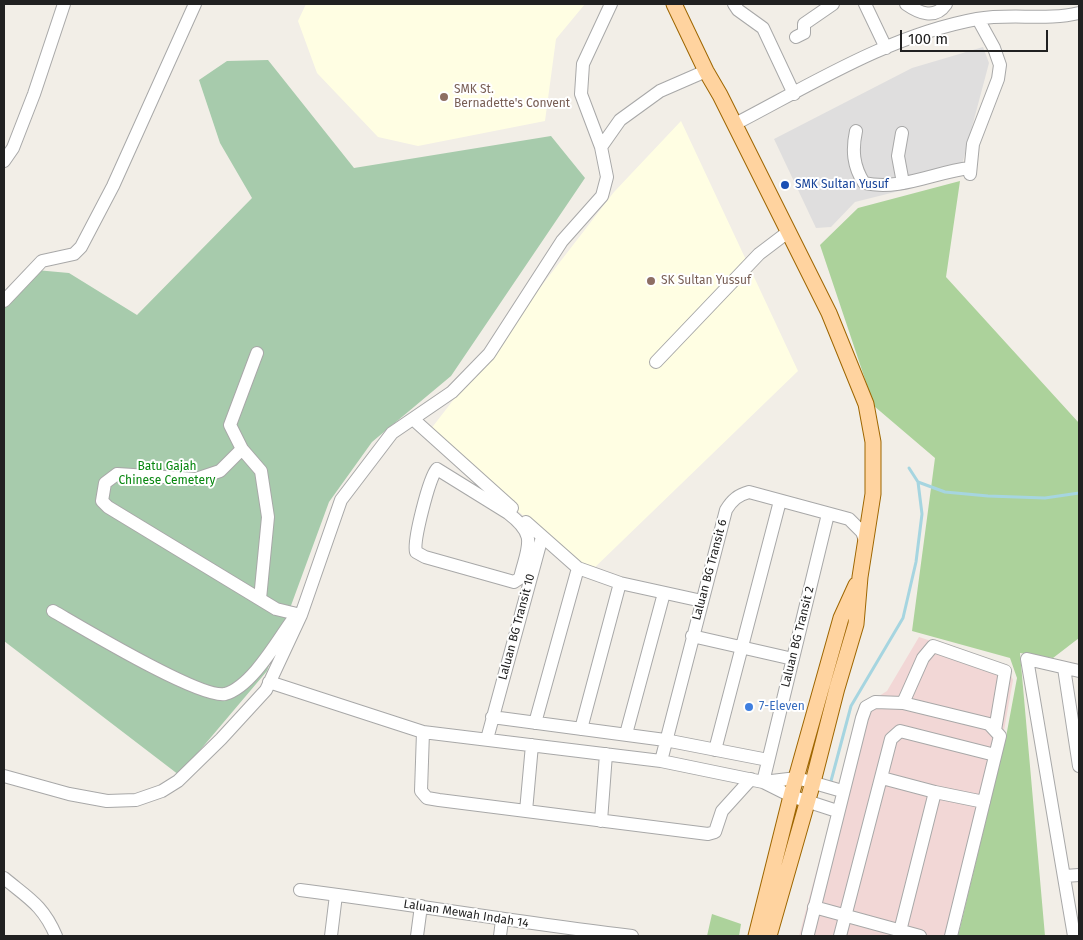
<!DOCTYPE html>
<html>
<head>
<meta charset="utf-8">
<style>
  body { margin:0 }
  #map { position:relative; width:1083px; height:940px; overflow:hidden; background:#f2eee7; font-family:"Fira Sans",sans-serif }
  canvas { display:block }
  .frame { position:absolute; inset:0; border:5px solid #212121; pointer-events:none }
  .scale { position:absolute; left:900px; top:30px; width:148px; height:22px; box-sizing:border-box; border:2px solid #212121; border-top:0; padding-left:6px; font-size:15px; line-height:18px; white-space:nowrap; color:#212121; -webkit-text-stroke:4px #fff; paint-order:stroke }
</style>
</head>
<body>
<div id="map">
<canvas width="1083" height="940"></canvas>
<div class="frame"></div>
<div class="scale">100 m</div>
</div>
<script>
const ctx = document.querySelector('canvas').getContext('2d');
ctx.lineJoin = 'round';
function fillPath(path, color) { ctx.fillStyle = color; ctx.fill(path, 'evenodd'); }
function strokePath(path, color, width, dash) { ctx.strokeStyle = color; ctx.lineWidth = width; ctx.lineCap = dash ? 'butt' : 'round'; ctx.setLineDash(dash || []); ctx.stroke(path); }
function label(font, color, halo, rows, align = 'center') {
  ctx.font = font + ' "Fira Sans",sans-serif'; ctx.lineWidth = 4; ctx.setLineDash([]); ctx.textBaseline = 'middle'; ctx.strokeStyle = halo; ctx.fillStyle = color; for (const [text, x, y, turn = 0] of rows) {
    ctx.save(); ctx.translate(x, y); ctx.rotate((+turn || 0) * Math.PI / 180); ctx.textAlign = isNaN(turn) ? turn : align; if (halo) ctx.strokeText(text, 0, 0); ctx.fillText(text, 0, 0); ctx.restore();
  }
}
fillPath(new Path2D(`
  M983,47L989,63L959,176L855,202L831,227L816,228L774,139L912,68Z`), '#dfdede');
fillPath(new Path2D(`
  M919,637L1007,666L1013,680L1003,736L955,936H799L860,708L887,691Z`), '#f2d7d6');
fillPath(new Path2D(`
  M306,4H585L556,39L545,121L418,146L378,137L317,73L298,21Z
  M681,121L798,371L590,572L427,434L614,192Z`), '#fffee3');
fillPath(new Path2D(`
  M960,181L946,277L1079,423V638L1053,658L1020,653L1045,936H958L1006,737L1017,678L1010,658L912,631L935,458L874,406L820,245L858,208Z
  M712,914L741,924L739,936H707Z`), '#acd29b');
fillPath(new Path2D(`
  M268,60L354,168L551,136L585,178L451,376L372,442L329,502L267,671L179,775L4,641V301L36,270L69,273L137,315L252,198L220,143L199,80L227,61Z`), '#a7cbac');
strokePath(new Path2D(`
  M909,468L918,482L945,492L988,496L1045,498L1079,493
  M831,781L851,706L903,618L916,562L922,514L918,482`), '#a6d5e0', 3);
const minor = new Path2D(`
  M734,4L738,10L763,28L794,94
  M865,4L886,48
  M906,4C919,13 935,20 946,4
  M796,37L804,33V24L833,4
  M735,124C812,84 890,35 977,19C1011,13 1046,21 1079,13
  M856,131C852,150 853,166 864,183C901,191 934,172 970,168
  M902,133L898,156L903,183
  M601,147L581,94L583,64L611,4
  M4,161L13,148L34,94L64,4
  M970,174L973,144L998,79L1000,65L994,48L978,19
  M4,301L42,261L74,254L81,247L113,186L195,4
  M656,362L759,254L788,232
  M413,419L512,508
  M242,449L230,425L257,353
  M508,513C538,536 528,545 520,578L514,582L425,557L416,552C413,541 429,478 437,469L508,513L510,506
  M526,522L578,568L620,583L702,601
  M260,599L268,517L261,471L242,449L220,471L196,479L117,474L105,483L102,501L108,507L276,609L301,615
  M53,611C81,627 200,699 225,694C251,687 276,643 291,622
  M692,636L793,659
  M1064,668L1079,766
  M269,682L423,732L661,761L763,782L791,796L837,811
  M903,703L923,658L933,646L1005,671L995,730
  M492,717L665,740L768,760
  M535,723L578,568
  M581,729L620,583
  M423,732L421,791L427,798L439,800L708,834L715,832L722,811L751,779
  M626,734L664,593
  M487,739L542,537
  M715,750L780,501
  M661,761L726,510C732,500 738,495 749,492L849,519L862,532L866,543
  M4,776L69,794L107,801L136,800L162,791L178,781L221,739L266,690L301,615L341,500L392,433L452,392L489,354L562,241L602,196L607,177L601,147L620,120L660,91L706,71
  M882,778L935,792L900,931
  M763,782L828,514
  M763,782L797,778L842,791
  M935,792L984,802
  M526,811L532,745
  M601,821L606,754
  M1065,876L1079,875
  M4,878C28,898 43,905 56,936
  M300,890C411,904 521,923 632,936
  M814,907L920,936
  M808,934L862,718L866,707L875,702L903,703L989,724L1000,736L951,936
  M331,936L336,895
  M417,936L421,906
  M500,936L502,920
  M840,936L891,739L900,731L995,755
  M1074,936L1027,659L1079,671`);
const major = new Path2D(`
  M674,4L706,71L720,95L829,313L866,404L873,442V494L860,577L856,624L837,688L813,782L769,936
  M756,936L791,796L841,618L856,585`);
strokePath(minor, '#a8a8a8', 14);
strokePath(major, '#9e6600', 17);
strokePath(minor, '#fff', 12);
strokePath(major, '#ffd39f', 15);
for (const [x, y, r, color] of [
  [444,97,5,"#8d6e63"],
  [785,185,5,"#1a4fb4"],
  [651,281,5,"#8d6e63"],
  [749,707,5,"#3f7fe0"]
]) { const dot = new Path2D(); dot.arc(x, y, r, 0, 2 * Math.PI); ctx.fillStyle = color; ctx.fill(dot); strokePath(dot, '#fff', 2); }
label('12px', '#785e54', '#fff', [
  ["SMK St.",454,90],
  ["Bernadette's Convent",454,104],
  ["SK Sultan Yussuf",661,281]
], 'left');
label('12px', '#164399', '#fff', [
  ["SMK Sultan Yusuf",795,185]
], 'left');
label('12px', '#07870f', '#fff', [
  ["Batu Gajah",167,467],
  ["Chinese Cemetery",167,481]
]);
label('12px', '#212121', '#fff', [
  ["Laluan BG Transit 6",710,570,-75],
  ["Laluan BG Transit 10",517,627,-75],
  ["Laluan BG Transit 2",798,637,-76],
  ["Laluan Mewah Indah 14",466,914,9]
]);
label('12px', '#366cbe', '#fff', [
  ["7-Eleven",759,707]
], 'left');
</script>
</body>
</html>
